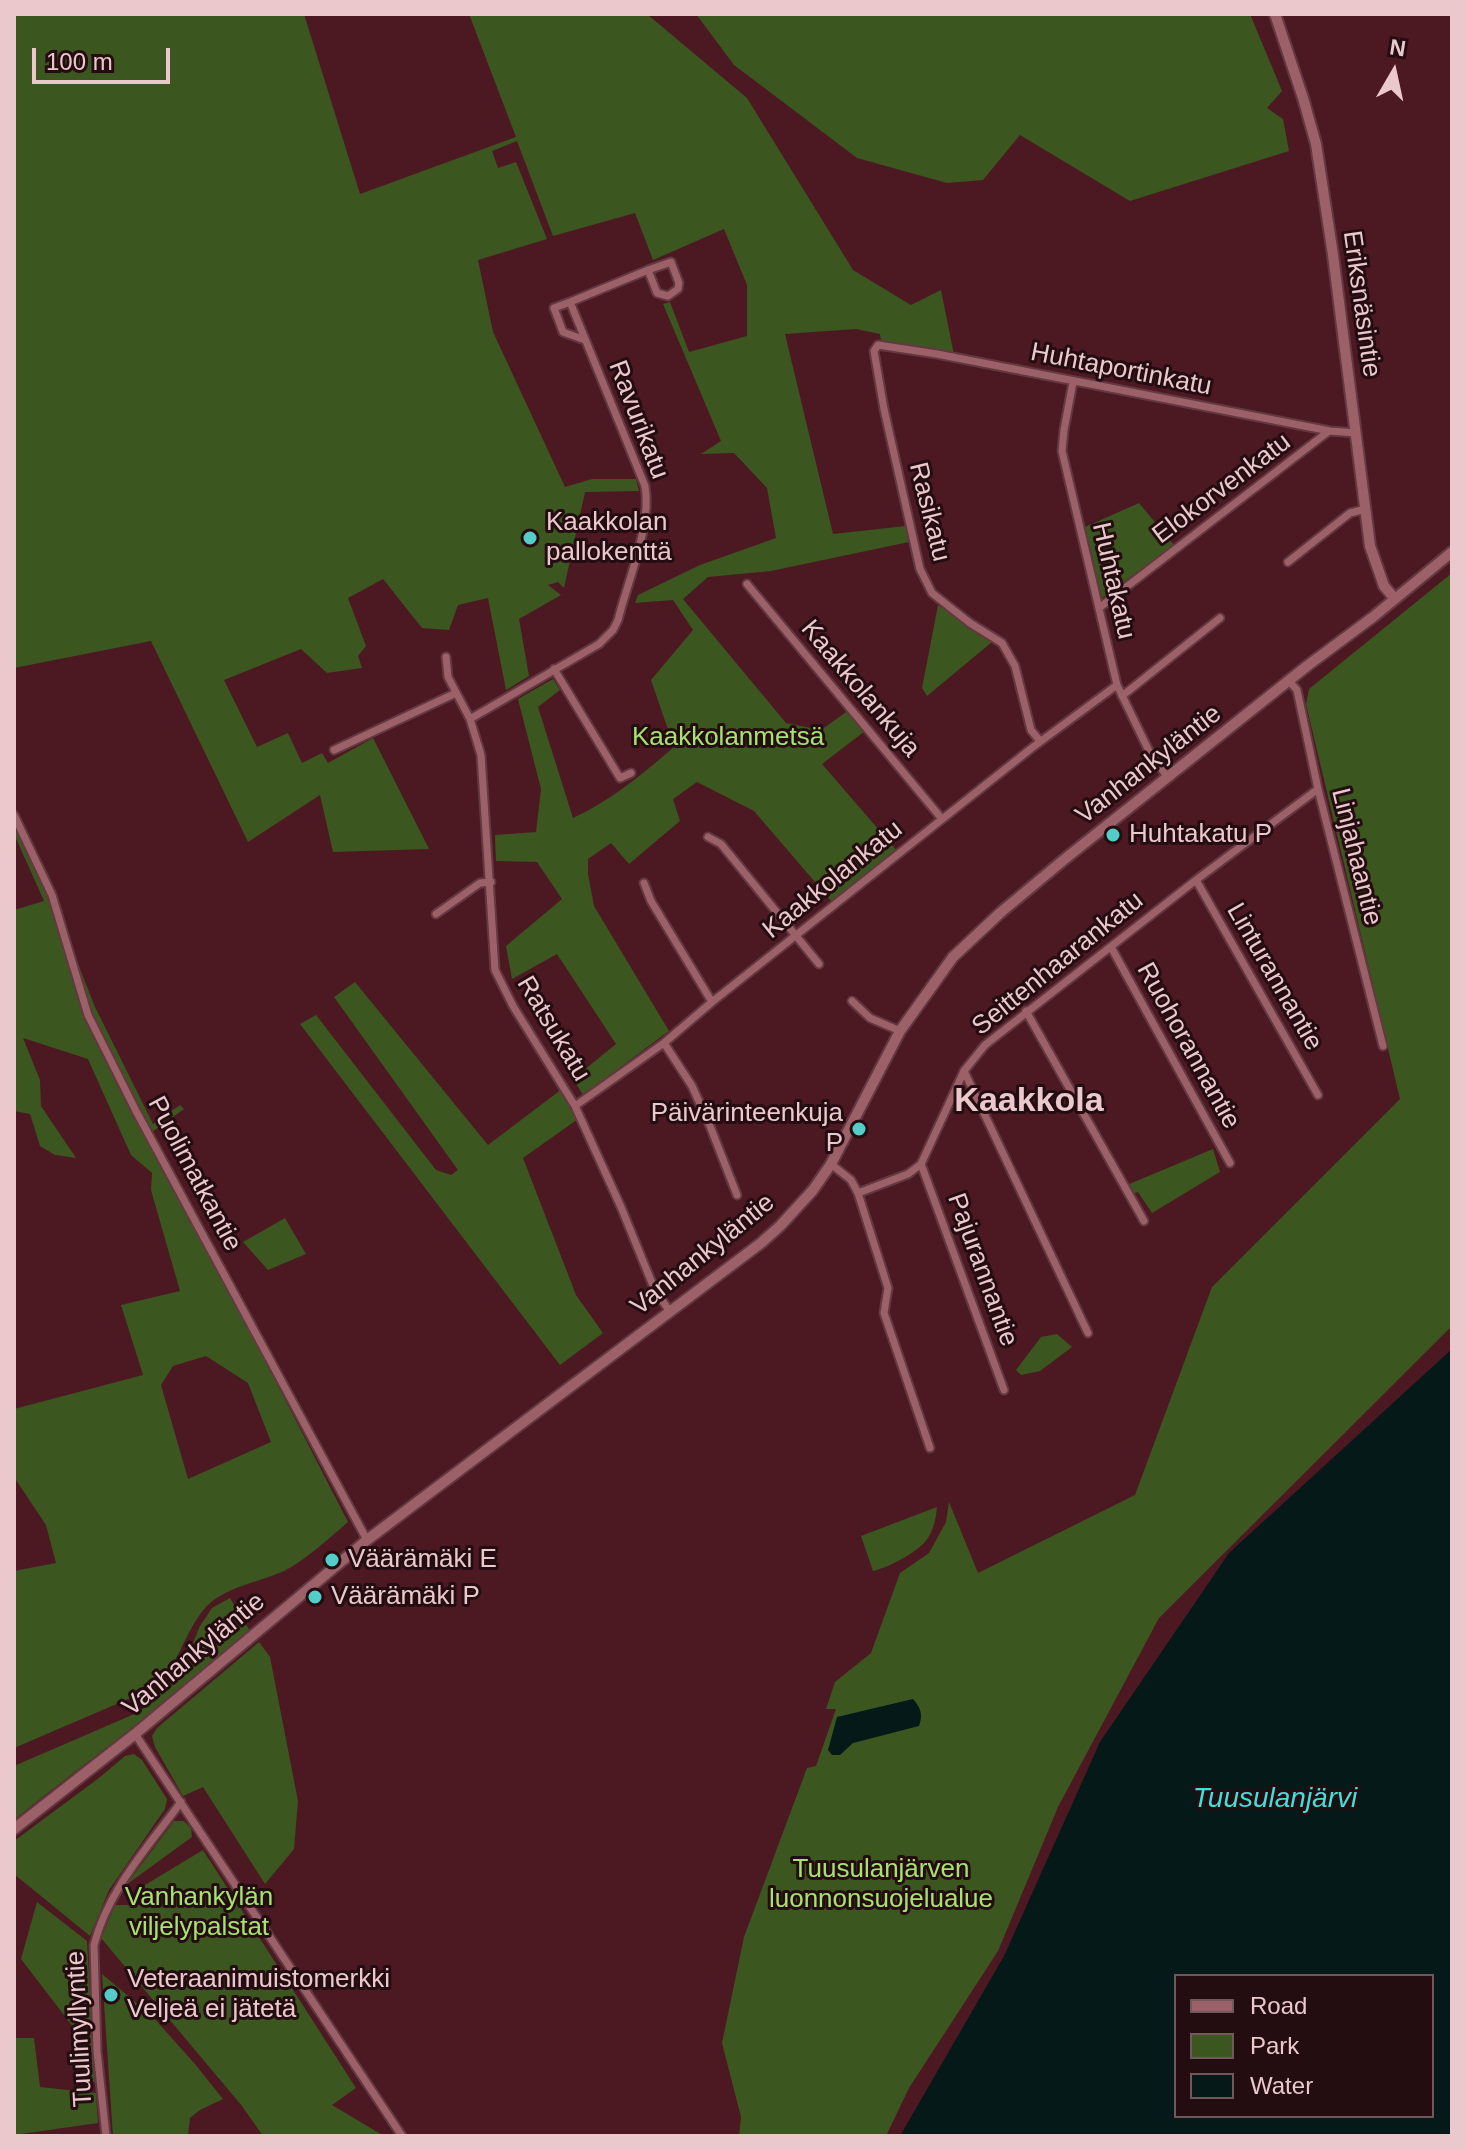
<!DOCTYPE html>
<html>
<head>
<meta charset="utf-8">
<style>
  body { margin:0 }
  #map { position:relative; width:1466px; height:2150px; overflow:hidden; background:#4c1923; font-family:Helvetica,sans-serif }
  canvas { display:block }
  .frame { position:absolute; inset:0; border:16px solid #eac8cb; pointer-events:none }
  .legend { position:absolute; left:1174px; top:1974px; width:260px; height:144px; box-sizing:border-box; background:#240d11; border:2px solid #73585b; margin:0; padding:10px 14px; list-style:none; font-size:24px; color:#eac8cb }
  .legend li { display:flex; align-items:center; gap:16px; height:40px }
  .legend b { width:40px; border:2px solid #73585b }
  .north { position:absolute; left:1354px; top:32px; width:80px; height:80px; -webkit-text-stroke:6px #240d11; paint-order:stroke; rotate:9deg; font-size:22px; font-weight:700; line-height:32px; text-align:center; color:#eac8cb }
  .north::after { content:''; display:block; margin:auto; width:28px; height:36px; background:#eac8cb; clip-path:polygon(50% 0,100% 100%,50% 72%,0 100%) }
  .scale { position:absolute; left:32px; top:48px; width:138px; height:36px; box-sizing:border-box; border:4px solid #eac8cb; border-top:0; padding-left:10px; font-size:24px; line-height:28px; white-space:nowrap; color:#eac8cb; -webkit-text-stroke:6px #240d11; paint-order:stroke }
</style>
</head>
<body>
<div id="map">
<canvas width="1466" height="2150"></canvas>
<div class="frame"></div>
<ul class="legend">
<li><b style="height:10px;background:#9c6168"></b>Road</li>
<li><b style="height:22px;background:#3b561f"></b>Park</li>
<li><b style="height:22px;background:#051918"></b>Water</li>
</ul>
<div class="north">N</div>
<div class="scale">100 m</div>
</div>
<script>
const ctx = document.querySelector('canvas').getContext('2d');
ctx.lineJoin = 'round';
function fillPath(path, color) { ctx.fillStyle = color; ctx.fill(path, 'evenodd'); }
function strokePath(path, color, width, dash) { ctx.strokeStyle = color; ctx.lineWidth = width; ctx.lineCap = dash ? 'butt' : 'round'; ctx.setLineDash(dash || []); ctx.stroke(path); }
function label(font, color, halo, rows, align = 'center') {
  ctx.font = font + ' Helvetica,sans-serif'; ctx.lineWidth = 6; ctx.setLineDash([]); ctx.textBaseline = 'middle'; ctx.strokeStyle = halo; ctx.fillStyle = color; for (const [text, x, y, turn = 0] of rows) {
    ctx.save(); ctx.translate(x, y); ctx.rotate((+turn || 0) * Math.PI / 180); ctx.textAlign = isNaN(turn) ? turn : align; if (halo) ctx.strokeText(text, 0, 0); ctx.fillText(text, 0, 0); ctx.restore();
  }
}
fillPath(new Path2D(`
  M14,14H304L360,194L516,137L469,14H647L747,98L853,270L911,305L941,290L954,355L881,342L880,334L856,329L785,334L833,534L906,526L909,542L771,571L708,577L683,599L786,723L821,730L849,710L865,731L822,764L898,852L833,903L754,811L697,782L673,799L680,821L629,864L611,843L588,859V874L594,906L669,1031L583,1095L573,1079L616,1044L557,954L512,979L506,946L562,899L537,862L496,861L495,835L536,832L541,789L518,699L553,679L560,690L538,707L573,818C610,801 643,774 674,747L651,680L693,630L673,600L635,603L638,595L700,565L776,538L767,488L734,453L701,454L721,441L663,304L670,302L689,352L747,336V285L724,229L653,260L635,213L553,236L517,141L492,151L498,168L516,162L547,239L478,260L493,332L565,487L592,479H636L639,491L585,492L564,588L558,582L548,585L561,595L519,619L529,676L506,690L488,598L458,605L449,630L422,628L383,579L348,598L366,646L358,656L362,668L327,673L301,649L224,680L257,747L288,733L302,763L322,753L328,763L373,738L429,849L333,852L320,795L248,842L151,641L14,668Z
  M696,14H1250L1282,91L1267,108L1283,119L1289,151L1130,201L1020,135L983,180L947,183L857,158L734,65Z
  M1139,503L1174,545L1102,598L1085,527Z
  M1452,573V1326L1159,1618L1058,1807L998,1951L909,2088L886,2136H739L741,2117L722,2043L744,1937L807,1768L816,1766L836,1709H826L835,1682L871,1653L900,1573L929,1553L946,1522L949,1502L978,1573L1135,1495L1212,1287L1400,1099L1306,704L1309,689Z
  M938,605L992,642L927,696L922,688Z
  M14,806L50,878L76,959L95,1007L153,1124L180,1105L184,1109L145,1137L256,1343L348,1522C332,1536 303,1562 284,1571C260,1582 230,1586 210,1603C193,1618 180,1653 169,1673L165,1671L133,1697L14,1748V1571L56,1563L46,1525L14,1477V1409L143,1375L121,1305L180,1291L151,1190L152,1173L131,1155L88,1059L23,1038L40,1080L41,1106L76,1158L55,1155L40,1146L30,1114L14,1111V910L44,901L14,834ZM206,1356L248,1383L271,1442L188,1479L161,1385L173,1366Z
  M355,982L488,1145L562,1089L578,1119L523,1158L576,1295L603,1333L560,1365L300,1024L316,1015L436,1170L451,1175L458,1170L334,997Z
  M1213,1149L1220,1172L1152,1213L1138,1192L1132,1194L1127,1185Z
  M285,1218L306,1254L268,1270L243,1242Z
  M1057,1334L1072,1347L1040,1371L1021,1375L1016,1370L1041,1337Z
  M937,1507C936,1519 933,1534 924,1543C912,1555 889,1567 873,1571L861,1536Z
  M230,1598L250,1631C175,1698 93,1756 14,1820V1766L139,1712L179,1676L200,1626L212,1608Z
  M259,1642L270,1657L298,1801L294,1849L265,1884L203,1787L183,1796L155,1747L152,1736L157,1728Z
  M134,1754L142,1760L167,1799L165,1809L109,1890L90,1936L14,1874V1841L99,1778L125,1756Z
  M174,1821H184L191,1828L192,1837L126,1885Z
  M203,1850L356,2088L332,2105L384,2136H263L242,2106L101,1938L115,1905H144L135,1891Z
  M37,1902L87,1941L92,2026L77,2032L21,1959Z
  M102,1974L152,2016L195,2064L223,2099L200,2110L190,2118L188,2136H113Z
  M92,2033L96,2083L84,2076C78,2059 75,2043 92,2033Z
  M16,2038H34L40,2087L96,2093L98,2123L14,2135V2040Z`), '#3b561f');
fillPath(new Path2D(`
  M1452,1349V2136H900L1004,1956L1100,1742L1229,1553ZM1176,1976H1432V2116H1176Z
  M913,1699C921,1708 923,1715 919,1726L853,1743L840,1755H832L828,1750L837,1717Z`), '#051918');
const street = new Path2D(`
  M570,302L554,308L563,332L585,340
  M1073,382L1064,430L1062,451L1117,685L1149,751L1168,778
  M1288,562L1350,513L1366,509
  M747,584L942,819
  M1099,608L1329,431
  M446,657L448,677L470,719L481,755L495,970L513,1006L575,1106L621,1207L654,1288L670,1312
  M554,669L620,778L631,773
  M1289,681L1297,690L1318,789L1383,1046
  M1122,696L1220,618
  M470,719L599,644L613,630L618,620C628,580 652,525 645,486L570,302L648,270L657,293L668,296L678,289L679,283L671,262L648,270
  M1040,741L1031,730L1015,666L1002,643L970,623L932,593L920,569L884,409L874,351L878,345L937,354L1330,431L1356,433
  M334,750L456,693
  M14,815L52,895L88,1015L136,1111L367,1540
  M708,837L721,844L819,964
  M1196,880L1318,1095
  M644,883L651,901L712,1002
  M436,914L480,883L491,882
  M1111,947L1230,1163
  M852,1001L870,1018L900,1031
  M1026,1011L1144,1221
  M664,1043L692,1086L710,1126L737,1195
  M964,1071L1088,1333
  M575,1106L664,1043L712,1002L1033,747L1117,685
  M831,1164L851,1180L858,1193L888,1288L884,1313L930,1448
  M921,1164L1004,1390
  M858,1193L908,1174L921,1164L964,1071L985,1045L1196,880L1318,789
  M135,1734L402,2136
  M106,2136L97,2051L94,1945C108,1890 148,1847 181,1802`);
const secondary = new Path2D(`
  M1275,14L1303,98L1316,144L1333,255L1370,546L1384,586L1395,599
  M14,1829L135,1734L367,1540L761,1243L780,1226L813,1190L831,1164L900,1031L953,957L1000,913L1066,858L1307,666L1373,617L1452,552`);
strokePath(street, '#633841', 11);
strokePath(secondary, '#633841', 14);
strokePath(street, '#9c6168', 7);
strokePath(secondary, '#9c6168', 10);
for (const [x, y, r, color] of [
  [530,538,8,"#54cdc8"],
  [1113,835,8,"#54cdc8"],
  [859,1129,8,"#54cdc8"],
  [332,1560,8,"#54cdc8"],
  [315,1597,8,"#54cdc8"],
  [111,1995,8,"#54cdc8"]
]) { const dot = new Path2D(); dot.arc(x, y, r, 0, 2 * Math.PI); ctx.fillStyle = color; ctx.fill(dot); strokePath(dot, '#240d11', 3); }
label('26px', '#eac8cb', '#240d11', [
  ["Eriksnäsintie",1361,304,82],
  ["Huhtaportinkatu",1121,370,11],
  ["Ravurikatu",638,420,69],
  ["Elokorvenkatu",1222,489,-37],
  ["Rasikatu",929,512,76],
  ["Huhtakatu",1113,581,77],
  ["Kaakkolankuja",860,689,50],
  ["Vanhankyläntie",1149,765,-38],
  ["Linjahaantie",1356,857,76],
  ["Kaakkolankatu",833,880,-39],
  ["Seittenhaarankatu",1058,964,-39],
  ["Linturannantie",1274,977,60],
  ["Ratsukatu",553,1029,59],
  ["Ruohorannantie",1188,1046,61],
  ["Puolimatkantie",194,1174,62],
  ["Vanhankyläntie",703,1255,-39],
  ["Pajurannantie",982,1270,70],
  ["Vanhankyläntie",194,1655,-40],
  ["Tuulimyllyntie",80,2029,-93]
]);
label('26px', '#eac8cb', '#240d11', [
  ["Kaakkolan",546,523],
  ["pallokenttä",546,553],
  ["Huhtakatu P",1129,835],
  ["Päivärinteenkuja",843,1114,"right"],
  ["P",843,1144,"right"],
  ["Väärämäki E",348,1560],
  ["Väärämäki P",331,1597],
  ["Veteraanimuistomerkki",127,1980],
  ["Veljeä ei jätetä",127,2010]
], 'left');
label('26px', '#a7e26f', '#240d11', [
  ["Kaakkolanmetsä",728,738],
  ["Tuusulanjärven",881,1870],
  ["luonnonsuojelualue",881,1900],
  ["Vanhankylän",199,1898],
  ["viljelypalstat",199,1928]
]);
label('italic 28px', '#41dfd9', '#240d11', [
  ["Tuusulanjärvi",1275,1799]
]);
label('bold 34px', '#eac8cb', '#240d11', [
  ["Kaakkola",1029,1102]
]);
</script>
</body>
</html>
